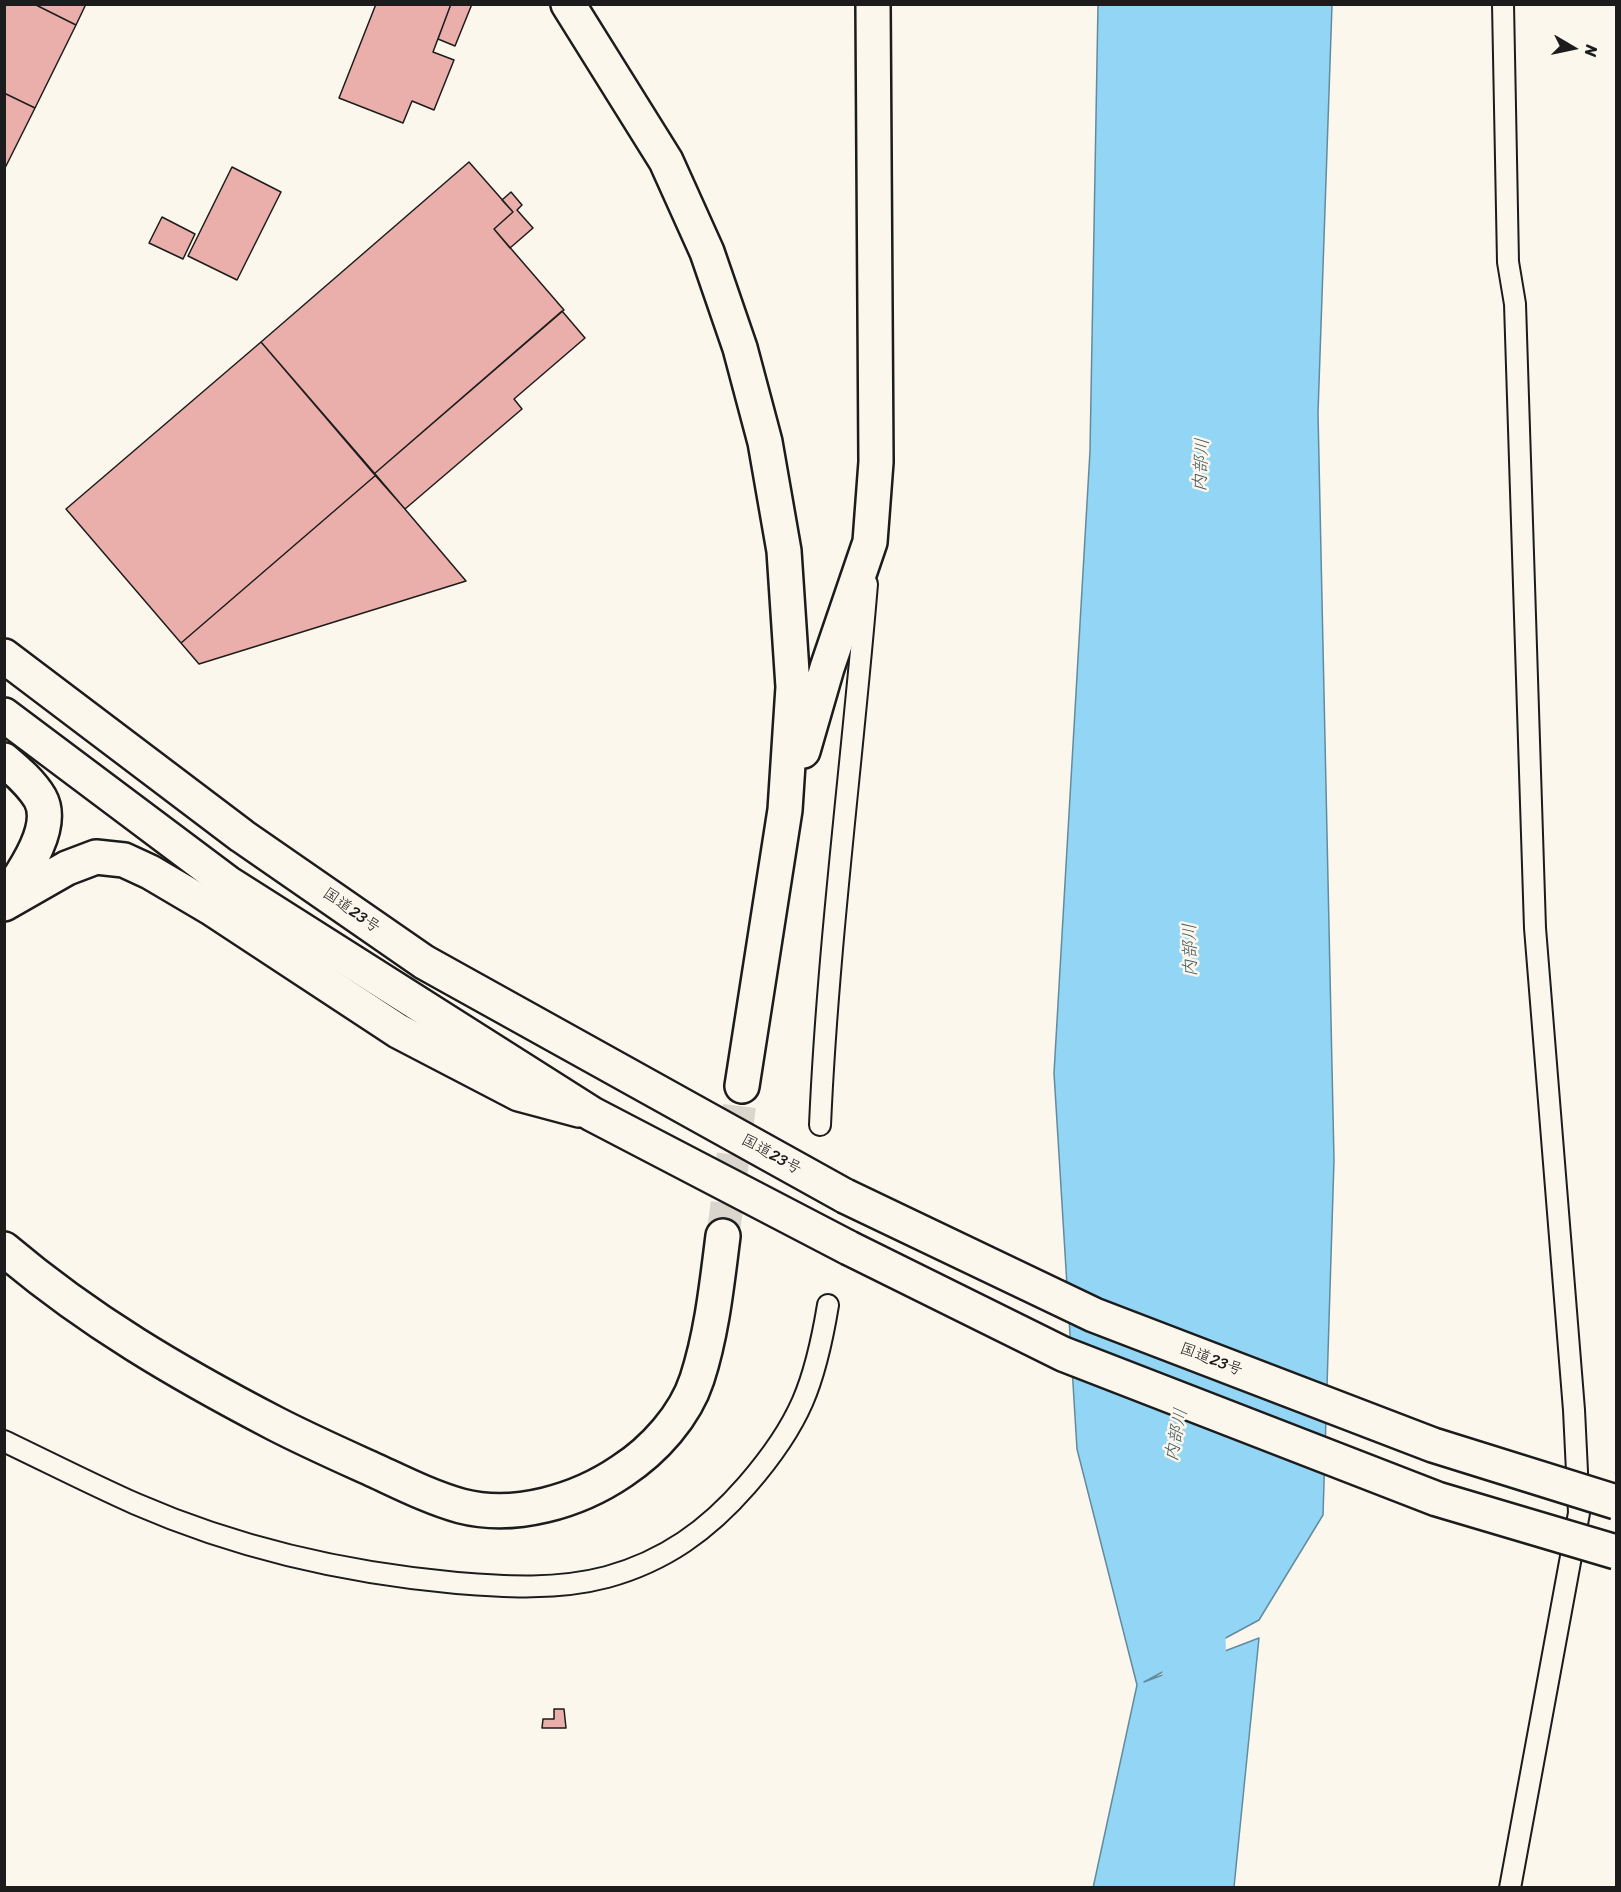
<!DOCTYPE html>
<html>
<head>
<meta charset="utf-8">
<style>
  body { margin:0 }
  #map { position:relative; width:1621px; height:1892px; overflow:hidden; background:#fbf7ec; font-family:Sriracha,sans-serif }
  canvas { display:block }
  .frame { position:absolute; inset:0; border:6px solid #1c1c1c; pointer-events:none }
  .north { position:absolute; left:1543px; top:18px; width:60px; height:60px; -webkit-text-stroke:4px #fbf7ec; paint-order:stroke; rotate:99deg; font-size:16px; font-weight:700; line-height:24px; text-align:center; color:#1c1c1c }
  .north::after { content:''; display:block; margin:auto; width:21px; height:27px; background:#1c1c1c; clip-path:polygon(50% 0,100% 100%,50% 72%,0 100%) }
</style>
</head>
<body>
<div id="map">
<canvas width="1621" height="1892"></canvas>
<div class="frame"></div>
<div class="north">N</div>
</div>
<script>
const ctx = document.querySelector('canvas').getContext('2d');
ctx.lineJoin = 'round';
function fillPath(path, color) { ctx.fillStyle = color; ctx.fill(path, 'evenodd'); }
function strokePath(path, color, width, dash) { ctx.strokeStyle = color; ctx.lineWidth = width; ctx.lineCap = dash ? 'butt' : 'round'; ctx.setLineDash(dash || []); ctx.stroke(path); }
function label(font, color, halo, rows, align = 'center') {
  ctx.font = font + ' Sriracha,"Klee One",sans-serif'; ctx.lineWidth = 5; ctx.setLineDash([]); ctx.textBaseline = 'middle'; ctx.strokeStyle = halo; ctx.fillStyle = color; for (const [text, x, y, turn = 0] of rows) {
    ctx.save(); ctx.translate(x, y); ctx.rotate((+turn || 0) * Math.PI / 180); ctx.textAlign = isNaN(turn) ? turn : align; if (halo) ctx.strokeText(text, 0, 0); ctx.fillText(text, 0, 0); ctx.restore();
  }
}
const water = new Path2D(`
  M1098,5H1332L1318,413L1334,1160L1323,1515L1259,1620L1144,1682L1259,1638L1234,1887L1093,1888L1137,1685L1077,1449L1054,1073L1090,451Z`);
fillPath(water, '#93d5f4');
strokePath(water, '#638b9e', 1.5);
strokePath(new Path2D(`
  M1163,1888L1197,1781L1193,1616L1185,1566`), '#93d5f4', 64);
const building = new Path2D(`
  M4,4H34L76,25L35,108L4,93Z
  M34,4H86L76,25Z
  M376,4H451L433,52L454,60L434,110L412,101L403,123L339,98Z
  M451,4H472L455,46L438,39Z
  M4,93L35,108L4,170Z
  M469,162L513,212L494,229L564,310L374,474L261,342Z
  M232,167L281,192L237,280L188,256Z
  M511,192L522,205L517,210L533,228L510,248L494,229L513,212L502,200Z
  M162,217L195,234L183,259L149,243Z
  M562,311L585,338L514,399L522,409L405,509L374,474Z
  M261,342L376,475L181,643L66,509Z
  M376,475L466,581L199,664L181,643Z
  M554,1709H564L566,1728H542L543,1719H554Z`);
fillPath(building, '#eaafab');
strokePath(building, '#1c1c1c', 1.5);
strokePath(new Path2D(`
  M723,1236L742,1086`), '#dad6cd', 33, [33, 16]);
const service = new Path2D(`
  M1503,4L1508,262L1515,304L1535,928L1574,1410L1579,1513L1510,1888
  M820,1125C828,944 852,764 867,584
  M4,1441C48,1462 91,1484 136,1504C237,1548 347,1573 457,1583C506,1587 558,1590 607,1577C665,1561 708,1530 747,1485C800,1424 815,1384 828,1305`);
const minor = new Path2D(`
  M568,4L666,161L707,252L740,348L765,442L784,551L793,687L785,810L742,1086
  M803,751L827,668L870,542L876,462L873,4
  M4,760C17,771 31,783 40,798C57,828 20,877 4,901
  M4,904L67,868L96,857L124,860L150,872L211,908L398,1031L519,1094L579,1110
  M4,1249C89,1321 178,1373 276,1424C309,1441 343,1456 376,1471C404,1484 432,1498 461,1506C515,1520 578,1501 622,1471C654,1450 685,1416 697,1379C712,1333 717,1283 723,1236`);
const trunk = new Path2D(`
  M4,656L242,836L424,962L845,1196
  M4,715L228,883L592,1114L849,1248`);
strokePath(service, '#1c1c1c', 24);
strokePath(minor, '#1c1c1c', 38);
strokePath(trunk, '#1c1c1c', 38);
strokePath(service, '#fbf7ec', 20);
strokePath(minor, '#fbf7ec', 33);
strokePath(trunk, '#fbf7ec', 33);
const trunkBridge = new Path2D(`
  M845,1196L1094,1315L1433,1445L1616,1502
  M849,1248L1063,1354L1437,1499L1616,1552`);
strokePath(trunkBridge, '#1c1c1c', 38, []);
strokePath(trunkBridge, '#fbf7ec', 33);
label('16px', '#1c1c1c', '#fbf7ec', [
  ["国道23号",351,911,35],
  ["国道23号",771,1155,29],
  ["国道23号",1211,1360,21]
]);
label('italic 18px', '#40545d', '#fbf7ec', [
  ["内部川",1202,465,-87],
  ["内部川",1191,950,-91],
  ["内部川",1177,1435,-79]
]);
</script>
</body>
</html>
